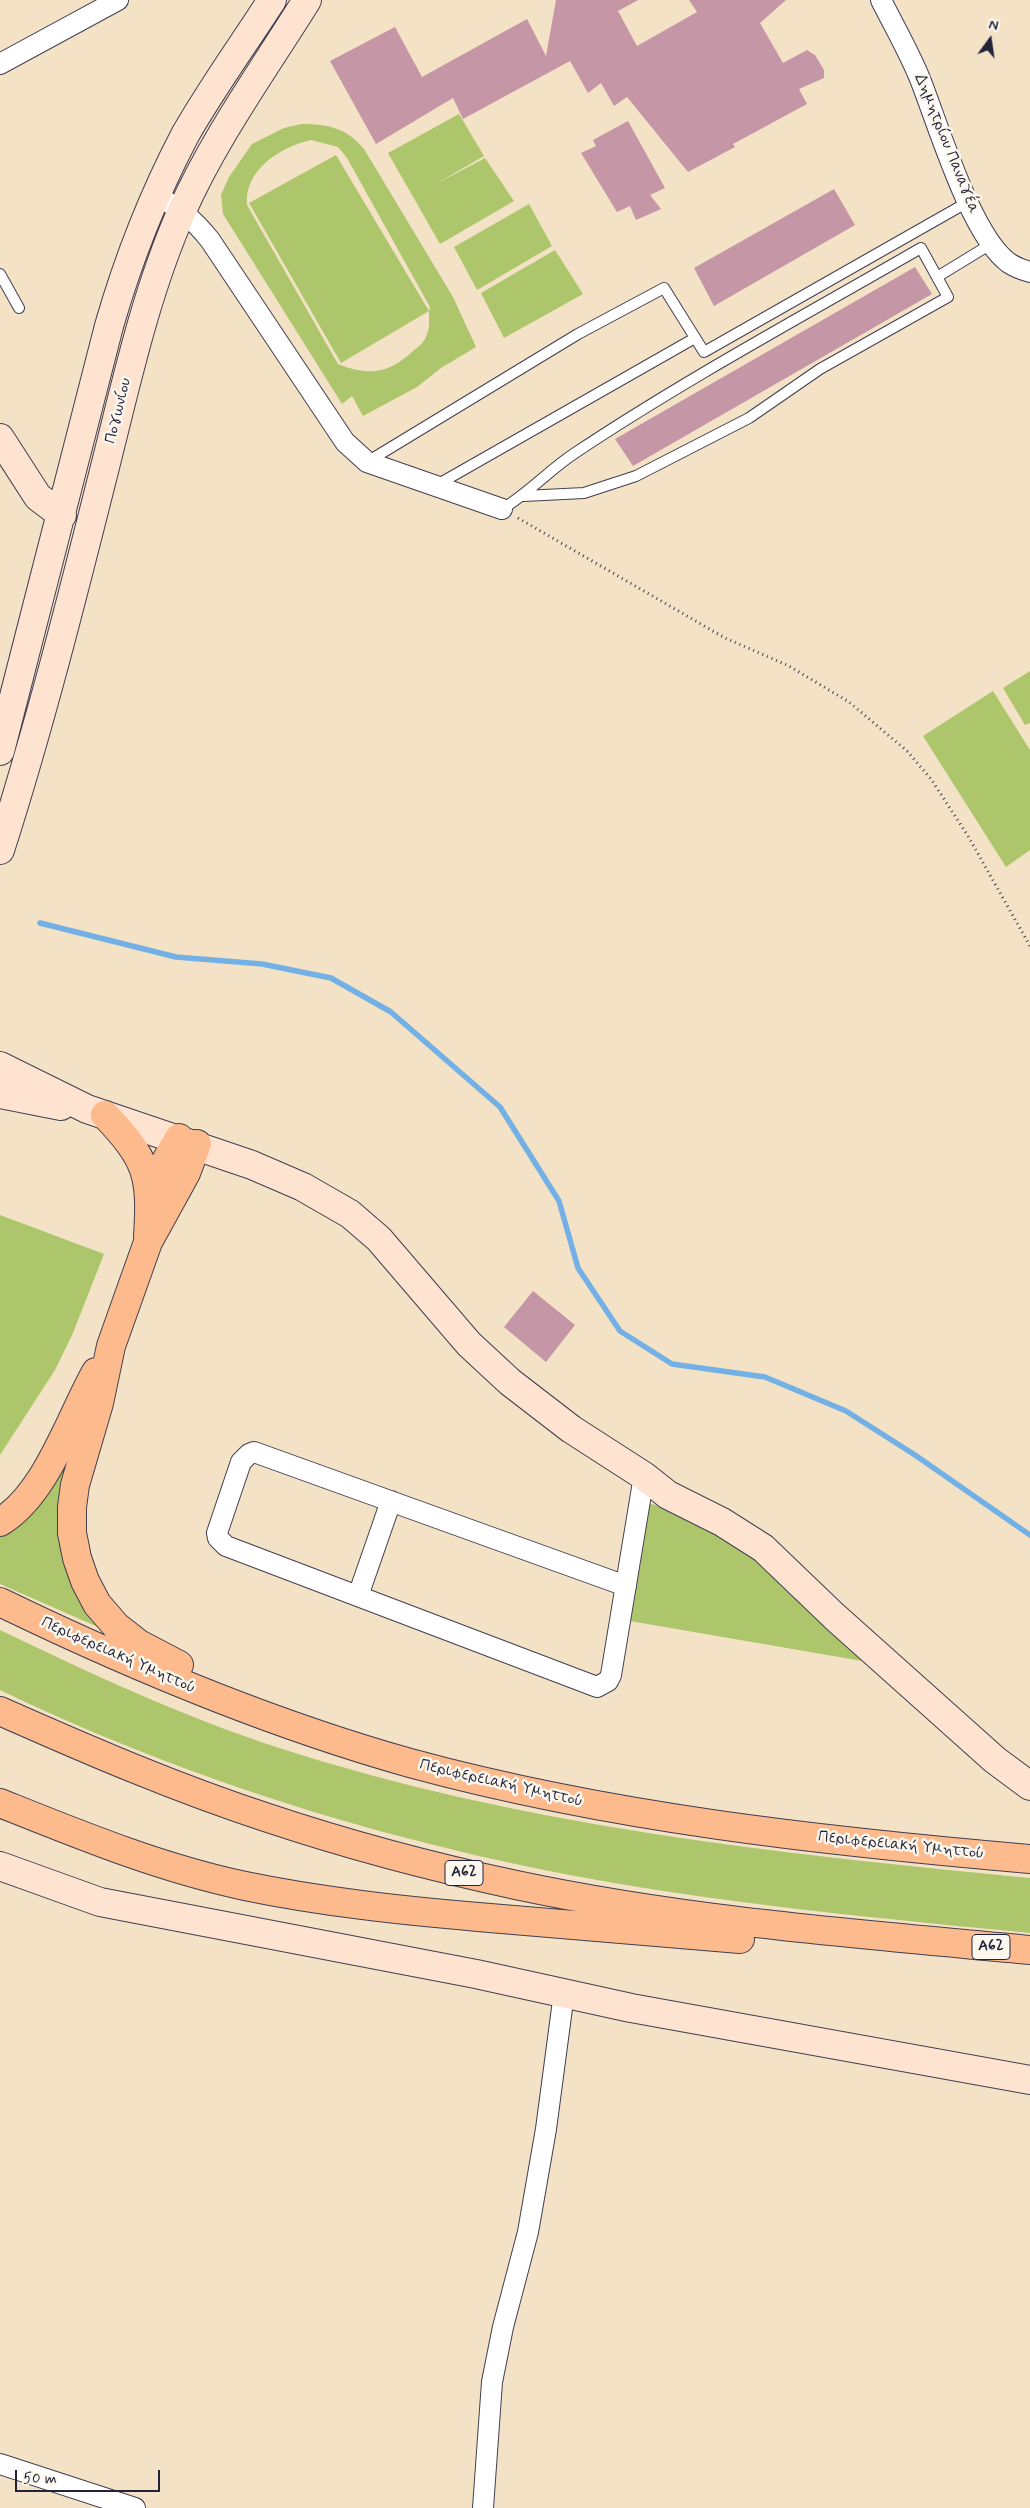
<!DOCTYPE html>
<html>
<head>
<meta charset="utf-8">
<style>
  body { margin:0 }
  #map { position:relative; width:1030px; height:2508px; overflow:hidden; background:#f3e2c6; font-family:Mynerve,sans-serif }
  canvas { display:block }
  .north { position:absolute; left:965px; top:15px; width:50px; height:50px; -webkit-text-stroke:4px #fbf7ec; paint-order:stroke; rotate:14deg; font-size:14px; font-weight:700; line-height:20px; text-align:center; color:#22223b }
  .north::after { content:''; display:block; margin:auto; width:18px; height:22px; background:#22223b; clip-path:polygon(50% 0,100% 100%,50% 72%,0 100%) }
  .scale { position:absolute; left:15px; top:2470px; width:145px; height:22px; box-sizing:border-box; border:2px solid #22223b; border-top:0; padding-left:6px; font-size:15px; line-height:18px; white-space:nowrap; color:#22223b; -webkit-text-stroke:4px #fbf7ec; paint-order:stroke }
</style>
</head>
<body>
<div id="map">
<canvas width="1030" height="2508"></canvas>
<div class="north">N</div>
<div class="scale">50 m</div>
</div>
<script>
const ctx = document.querySelector('canvas').getContext('2d');
ctx.lineJoin = 'round';
function fillPath(path, color) { ctx.fillStyle = color; ctx.fill(path, 'evenodd'); }
function strokePath(path, color, width, dash) { ctx.strokeStyle = color; ctx.lineWidth = width; ctx.lineCap = dash ? 'butt' : 'round'; ctx.setLineDash(dash || []); ctx.stroke(path); }
function label(font, color, halo, rows, align = 'center') {
  ctx.font = font + ' Mynerve,sans-serif'; ctx.lineWidth = 5; ctx.setLineDash([]); ctx.textBaseline = 'middle'; ctx.strokeStyle = halo; ctx.fillStyle = color; for (const [text, x, y, turn = 0] of rows) {
    ctx.save(); ctx.translate(x, y); ctx.rotate((+turn || 0) * Math.PI / 180); ctx.textAlign = isNaN(turn) ? turn : align; if (halo) ctx.strokeText(text, 0, 0); ctx.fillText(text, 0, 0); ctx.restore();
  }
}
fillPath(new Path2D(`
  M459,114L484,156L434,185L485,158L514,201L440,244L388,153Z
  M301,124C328,124 347,128 364,149L453,297L476,347L441,368L417,387L363,416L352,396L342,404L223,214L221,195L229,177L252,144L284,128ZM311,140L338,147L347,158L430,307L429,311L336,155L249,203L341,363L429,311C429,318 430,328 427,334C425,342 418,347 412,352C387,374 369,376 338,364L247,205C244,170 280,147 311,140Z
  M529,204L552,246L477,290L454,247Z
  M555,250L583,294L504,338L481,293Z
  M1030,671V723L1025,725L1003,688Z
  M993,691L1030,750V850L1006,867L923,736Z
  M0,1215L104,1254L73,1333L55,1370L0,1455Z
  M68,1450L69,1465L107,1631L0,1584V1531Z
  M651,1504L668,1508L731,1535L868,1662L624,1620L644,1507Z
  M0,1630C89,1673 182,1716 276,1747C523,1827 774,1853 1030,1878V1933C857,1916 681,1900 511,1863C335,1825 162,1768 0,1690Z`), '#adc66b');
strokePath(new Path2D(`
  M40,923L176,957L262,964L331,978L391,1012L500,1107L559,1201L578,1268L620,1331L672,1364L765,1377L846,1411L915,1455L1030,1535`), '#72b0e5', 5.5);
fillPath(new Path2D(`
  M556,0H638L618,11L637,46L697,12L689,0H786L760,23L783,63L807,50L815,55L824,70V78L799,89L807,104L733,144L735,147L688,172L627,97L614,106L601,83L588,93L570,61L463,119L453,98L376,144L330,61L395,27L422,77L527,19L546,56Z
  M628,121L665,188L650,195L661,209L636,220L630,206L617,212L581,153L596,146L593,140Z
  M834,189L855,225L714,306L694,268Z
  M915,267L932,294L633,466L615,439Z
  M533,1291L575,1325L546,1362L504,1327Z`), '#c596a6');
const lane = new Path2D(`
  M0,274L19,308
  M937,277L991,244
  M367,462L578,334L664,288L704,352L968,202
  M435,486L695,338
  M502,509C529,493 549,470 575,453C686,379 805,315 921,248L948,297L820,369L749,418L636,476L584,493L524,496`);
const street = new Path2D(`
  M881,0C894,26 909,52 920,79C938,124 971,236 1009,263C1015,267 1023,270 1030,272
  M0,64L118,0
  M156,196C178,206 195,221 210,240L345,442L367,462L502,509
  M626,1586L254,1452L249,1454L241,1462L217,1533L218,1538L226,1546L597,1687L608,1681L611,1675L644,1476
  M358,1596L391,1501
  M0,2464L135,2508
  M483,2508L492,2382L503,2327L528,2232L546,2129L564,1993`);
const secondary = new Path2D(`
  M0,438L38,497L62,515
  M0,751L109,326C128,260 153,196 185,135C211,89 243,45 272,0
  M0,850C40,725 72,598 104,471C126,384 145,295 181,213C214,138 264,69 307,0
  M0,1066L87,1109L252,1165L303,1187L350,1214L379,1239L469,1344L510,1382L571,1429L644,1476L668,1495L722,1522L763,1548L835,1617L995,1760L1030,1786
  M0,1094L61,1106
  M0,1866L100,1902L476,1974L631,2008L1030,2080`);
const highway = new Path2D(`
  M105,1115C147,1159 152,1175 148,1236
  M152,1198L159,1173L179,1138
  M0,1522C46,1495 70,1418 96,1372
  M0,1602C132,1666 268,1723 410,1763C612,1818 822,1841 1030,1859
  M179,1665L139,1644L116,1626L97,1604L85,1581L77,1558L72,1533V1507L75,1485L99,1403L111,1346L148,1242L186,1173L197,1144
  M0,1711C88,1750 176,1788 268,1818C349,1845 432,1867 516,1885C685,1921 858,1934 1030,1950
  M0,1803C80,1835 160,1868 245,1886C322,1902 400,1910 478,1917C566,1925 653,1932 740,1939`);
strokePath(lane, '#413f50', 12);
strokePath(street, '#413f50', 22);
strokePath(secondary, '#413f50', 30);
strokePath(highway, '#413f50', 30);
strokePath(new Path2D(`
  M518,518L725,638L789,666L849,702L907,751L931,779L968,836L1030,946`), '#413f50', 3, [1, 4]);
strokePath(lane, '#fff', 10);
strokePath(street, '#fff', 20);
strokePath(secondary, '#fee3d1', 28);
strokePath(highway, '#fcba8d', 28);
for (const [x, y, w] of [
  [464,1873,38],
  [991,1947,38]
]) { const box = new Path2D(); box.roundRect(x - w / 2, y - 12.5, w, 25, 4); ctx.fillStyle = '#fbf7ec'; ctx.fill(box); strokePath(box, '#22223b', 1); }
label('bold 15px', '#22223b', null, [
  ["Α62",464,1873],
  ["Α62",991,1947]
]);
label('16px', '#22223b', '#fbf7ec', [
  ["Δημητρίου Παναγέα",946,144,68],
  ["Πογωνίου",119,411,-76],
  ["Περιφερειακή Υμηττού",118,1656,24],
  ["Περιφερειακή Υμηττού",501,1784,13],
  ["Περιφερειακή Υμηττού",901,1846,6]
]);
</script>
</body>
</html>
